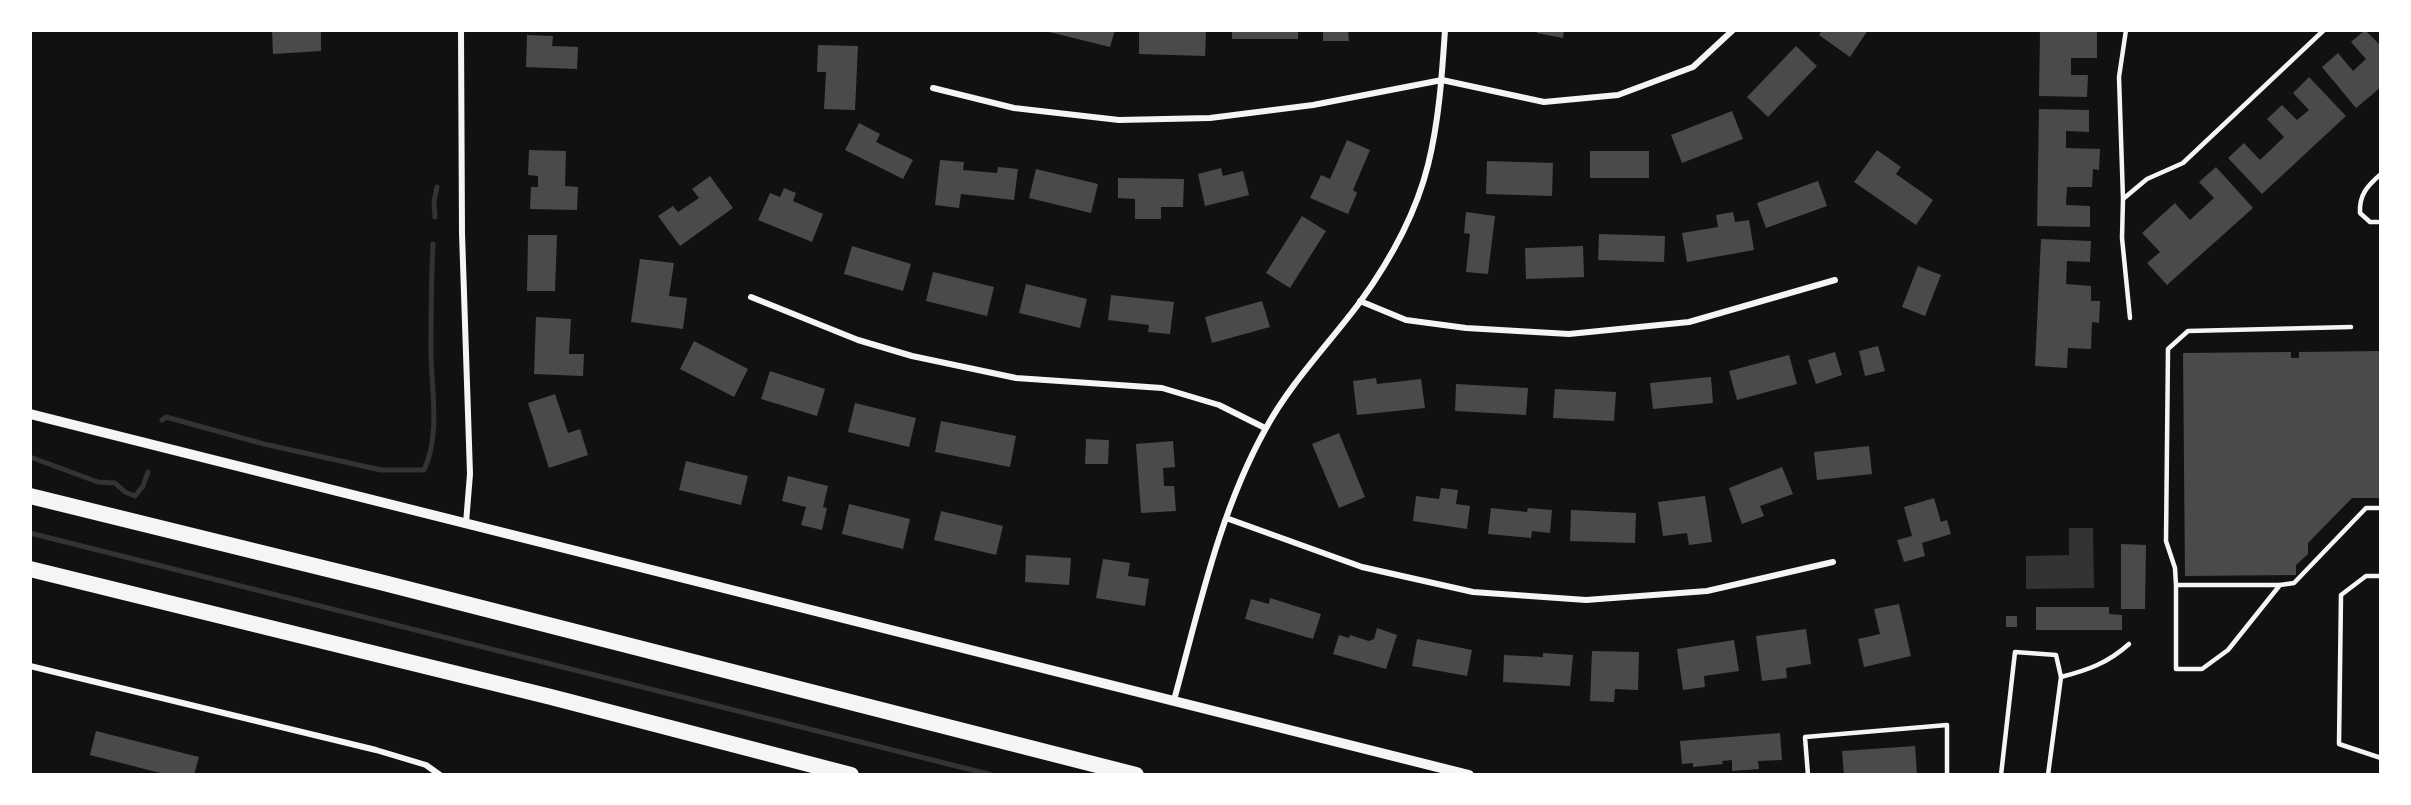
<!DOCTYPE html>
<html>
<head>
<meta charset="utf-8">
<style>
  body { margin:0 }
  #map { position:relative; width:2411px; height:805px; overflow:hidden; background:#111; font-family:"Open Sans",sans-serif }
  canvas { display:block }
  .frame { position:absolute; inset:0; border:32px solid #fff; pointer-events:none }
</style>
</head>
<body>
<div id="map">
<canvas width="2411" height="805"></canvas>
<div class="frame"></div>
</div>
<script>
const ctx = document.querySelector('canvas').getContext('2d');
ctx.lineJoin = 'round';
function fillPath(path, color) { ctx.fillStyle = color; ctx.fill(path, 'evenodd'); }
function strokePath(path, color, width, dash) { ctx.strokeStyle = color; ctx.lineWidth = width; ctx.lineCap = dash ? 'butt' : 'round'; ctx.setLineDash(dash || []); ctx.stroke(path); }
fillPath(new Path2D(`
  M2069,528H2093L2094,588L2026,589V556L2069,555Z`), '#333');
strokePath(new Path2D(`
  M435,217L434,201L437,187
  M162,420L166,417L264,444L381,470H424C440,437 432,391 431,356C431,318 431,282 433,244
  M30,457L98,482L115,483L125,492L135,496L143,486L148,472
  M30,533L992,775`), '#333', 5);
fillPath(new Path2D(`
  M272,30H321V51L273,54Z
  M1049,30H1115L1110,47L1049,32Z
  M1139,30L1206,31L1205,56L1139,54Z
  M1232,30H1298V39H1232Z
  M1323,30H1348L1349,41H1323Z
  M1537,30H1564L1563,38L1537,33Z
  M1822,30H1868L1850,57L1819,35Z
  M2040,30H2097V58H2071V75H2088L2087,97L2039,96Z
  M2365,30L2381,46V87L2356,108L2322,67L2338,53L2353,71L2366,59L2351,42Z
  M527,35L553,36L552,46L578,47L577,69L526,67Z
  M818,45L858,46L855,110L824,109L826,72H817Z
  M1796,46L1817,66L1768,117L1747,97Z
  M2309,77L2346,116L2262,194L2228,158L2244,143L2260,160L2284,137L2267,119L2282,105L2297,120L2309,110L2293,93Z
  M2039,109L2089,110V132L2066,131V148L2100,149L2099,170L2093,169L2092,187H2067L2066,205L2090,206V227L2037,226Z
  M1732,111L1743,139L1682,163L1671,135Z
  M859,123L880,134L876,142L913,160L903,179L845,150Z
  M1347,140L1370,150L1353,190L1357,193L1348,214L1310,198L1321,175L1330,179Z
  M529,150L566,151L565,186L578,187L577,210L530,209L531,187H538V176L528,175Z
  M1877,150L1901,167L1896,174L1933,200L1916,225L1854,182Z
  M1590,151H1649V178H1590Z
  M940,160L964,162L963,170L997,173L998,167L1018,169L1014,200L961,194L959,208L935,205Z
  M1487,161L1553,163L1552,196L1486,194Z
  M2216,167L2253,208L2167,285L2147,263L2160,252L2142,233L2175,203L2190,220L2214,198L2199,182Z
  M1221,168L1223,176L1243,171L1249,195L1205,206L1198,174Z
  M1036,169L1098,184L1091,213L1029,198Z
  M710,176L733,208L680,246L658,216L673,206L678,212L699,198L692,189Z
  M1118,178L1184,179L1183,207H1161V219H1135V199L1118,198Z
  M1818,181L1827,206L1766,228L1757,203Z
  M784,188L796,193L793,201L823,214L812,242L758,220L770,193L780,197Z
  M1466,212L1495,216L1488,274L1466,272L1470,234L1464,233Z
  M1733,212L1735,222L1749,220L1754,250L1687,262L1682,233L1718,227L1716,215Z
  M1302,216L1326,231L1290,288L1266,273Z
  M1599,234L1665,236L1664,262L1598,260Z
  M528,235H557L555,291H527Z
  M2041,239L2091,241L2090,262L2067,261L2066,284L2091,286V301H2100L2099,323L2092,322L2091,349L2068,348L2067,368L2035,366Z
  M852,246L911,264L903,291L844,274Z
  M1583,246L1584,277L1526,279L1525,248Z
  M640,259L674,263L669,296L687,298L683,329L631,322Z
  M1918,266L1941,275L1925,316L1902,307Z
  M933,272L994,287L987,316L926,301Z
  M1026,284L1087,299L1080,328L1019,313Z
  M1111,295L1174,302L1170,334L1148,332L1149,325L1108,320Z
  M1262,301L1270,327L1212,343L1205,317Z
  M536,317L571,319L569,354H584L583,376L534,374Z
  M694,341L748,369L734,397L680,369Z
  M1878,346L1885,371L1865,376L1859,351Z
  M2381,351V498H2352L2308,543V554L2296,565V575L2185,576L2183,353L2291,352V358H2299V352Z
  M1835,352L1842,375L1816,384L1808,360Z
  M1789,355L1797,384L1737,400L1729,371Z
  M770,371L825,389L817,416L761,399Z
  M1711,377L1713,403L1653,409L1650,383Z
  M1376,378L1377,384L1421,379L1425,408L1357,415L1353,381Z
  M1456,384L1528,388L1526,415L1455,411Z
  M1555,389L1616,392L1614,421L1553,418Z
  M555,394L568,433L580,429L588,455L549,468L528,403Z
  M855,403L916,418L909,447L848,432Z
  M941,421L1016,436L1010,467L935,452Z
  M1339,433L1365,497L1339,508L1312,444Z
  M1086,439L1109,440L1108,464H1085Z
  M1173,441L1175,467L1163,468L1164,486H1174L1176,511L1141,513L1136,444Z
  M1869,446L1872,474L1817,480L1814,452Z
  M686,461L748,476L741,505L679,490Z
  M1782,467L1793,494L1760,506L1764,516L1742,524L1729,488Z
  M788,476L828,486L823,507L827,508L822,530L801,525L806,507L782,501Z
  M1441,488L1458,490L1456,504L1470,506L1467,529L1413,521L1416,496L1439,499Z
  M1705,496L1712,542L1689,545L1687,533L1663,536L1658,502Z
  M1934,498L1941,522L1947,520L1951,534L1922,543L1925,556L1904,562L1897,540L1912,536L1904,507Z
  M849,504L910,519L903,549L842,534Z
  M1491,508L1527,512L1528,508L1552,510L1550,533L1532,531L1531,538L1488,534Z
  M1571,510L1636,513L1635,543L1570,541Z
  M941,511L1003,526L996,555L934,540Z
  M2121,544L2146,545L2145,609H2121Z
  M1026,555L1071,558L1069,585L1025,582Z
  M1103,559L1130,563L1128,576L1149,579L1145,606L1096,598Z
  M1270,598L1321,614L1313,639L1245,619L1251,599L1269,604Z
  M1899,604L1911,656L1864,667L1858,639L1880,634L1874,609Z
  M2036,607H2109V614L2122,615V630H2036Z
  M2006,616H2017V627H2006Z
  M1377,628L1397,635L1386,669L1333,654L1339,635L1349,638L1350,635L1369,641L1374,639Z
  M1806,629L1811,664L1786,668L1787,678L1762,681L1756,636Z
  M1417,639L1472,650L1467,676L1412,666Z
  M1734,640L1739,671L1704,676L1705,687L1683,690L1677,649Z
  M1592,651L1639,652L1638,690L1615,689L1614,702L1590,701Z
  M1543,653L1573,655L1570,686L1503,682L1504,655L1543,657Z
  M96,731L199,757L194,775H168L90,755Z
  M1780,733L1782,760L1758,761L1759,769L1732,771V760L1722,761L1723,764L1693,767V763L1682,764L1680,741Z
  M1915,746L1917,775H1844L1842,751Z`), '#4a4a4a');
strokePath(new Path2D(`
  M2126,30L2119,77L2123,199L2122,238L2130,318
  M2381,174C2367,186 2359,195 2360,213L2370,222H2381
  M2123,199L2147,179L2183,163L2324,30
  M2351,327L2188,331L2168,349L2166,541L2175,568L2176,585H2280L2294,583L2366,508H2381
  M2381,576H2366L2341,595L2339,744L2381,758
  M2176,585V669H2202L2228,650L2280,585
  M2061,677C2088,670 2108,663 2129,644
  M1808,775L1805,737L1947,725V775
  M2001,775L2015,652L2056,655L2061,677L2048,775`), '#f5f5f5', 4.5);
strokePath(new Path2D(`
  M461,30L462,233L470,474L466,523
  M933,88L1014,108L1119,120L1210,118L1313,105L1442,80L1544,102L1618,95L1693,67L1733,30
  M751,297L858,340L912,356L1016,378L1162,388L1219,405L1265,428
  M1360,301L1406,320L1466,328L1569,334L1689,322L1835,280
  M1226,518L1362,567L1473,592L1586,600L1707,591L1833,562
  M30,666L376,750L426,765L440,775
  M1174,700C1199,609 1219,513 1265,430C1290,383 1328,345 1360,302C1389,262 1416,213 1428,165C1439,121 1442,75 1445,30`), '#f5f5f5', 6);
strokePath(new Path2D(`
  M30,414L1469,775`), '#f5f5f5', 10);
strokePath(new Path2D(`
  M30,496L380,582L1136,775
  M30,569L551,697L851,775`), '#f5f5f5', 16);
</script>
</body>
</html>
